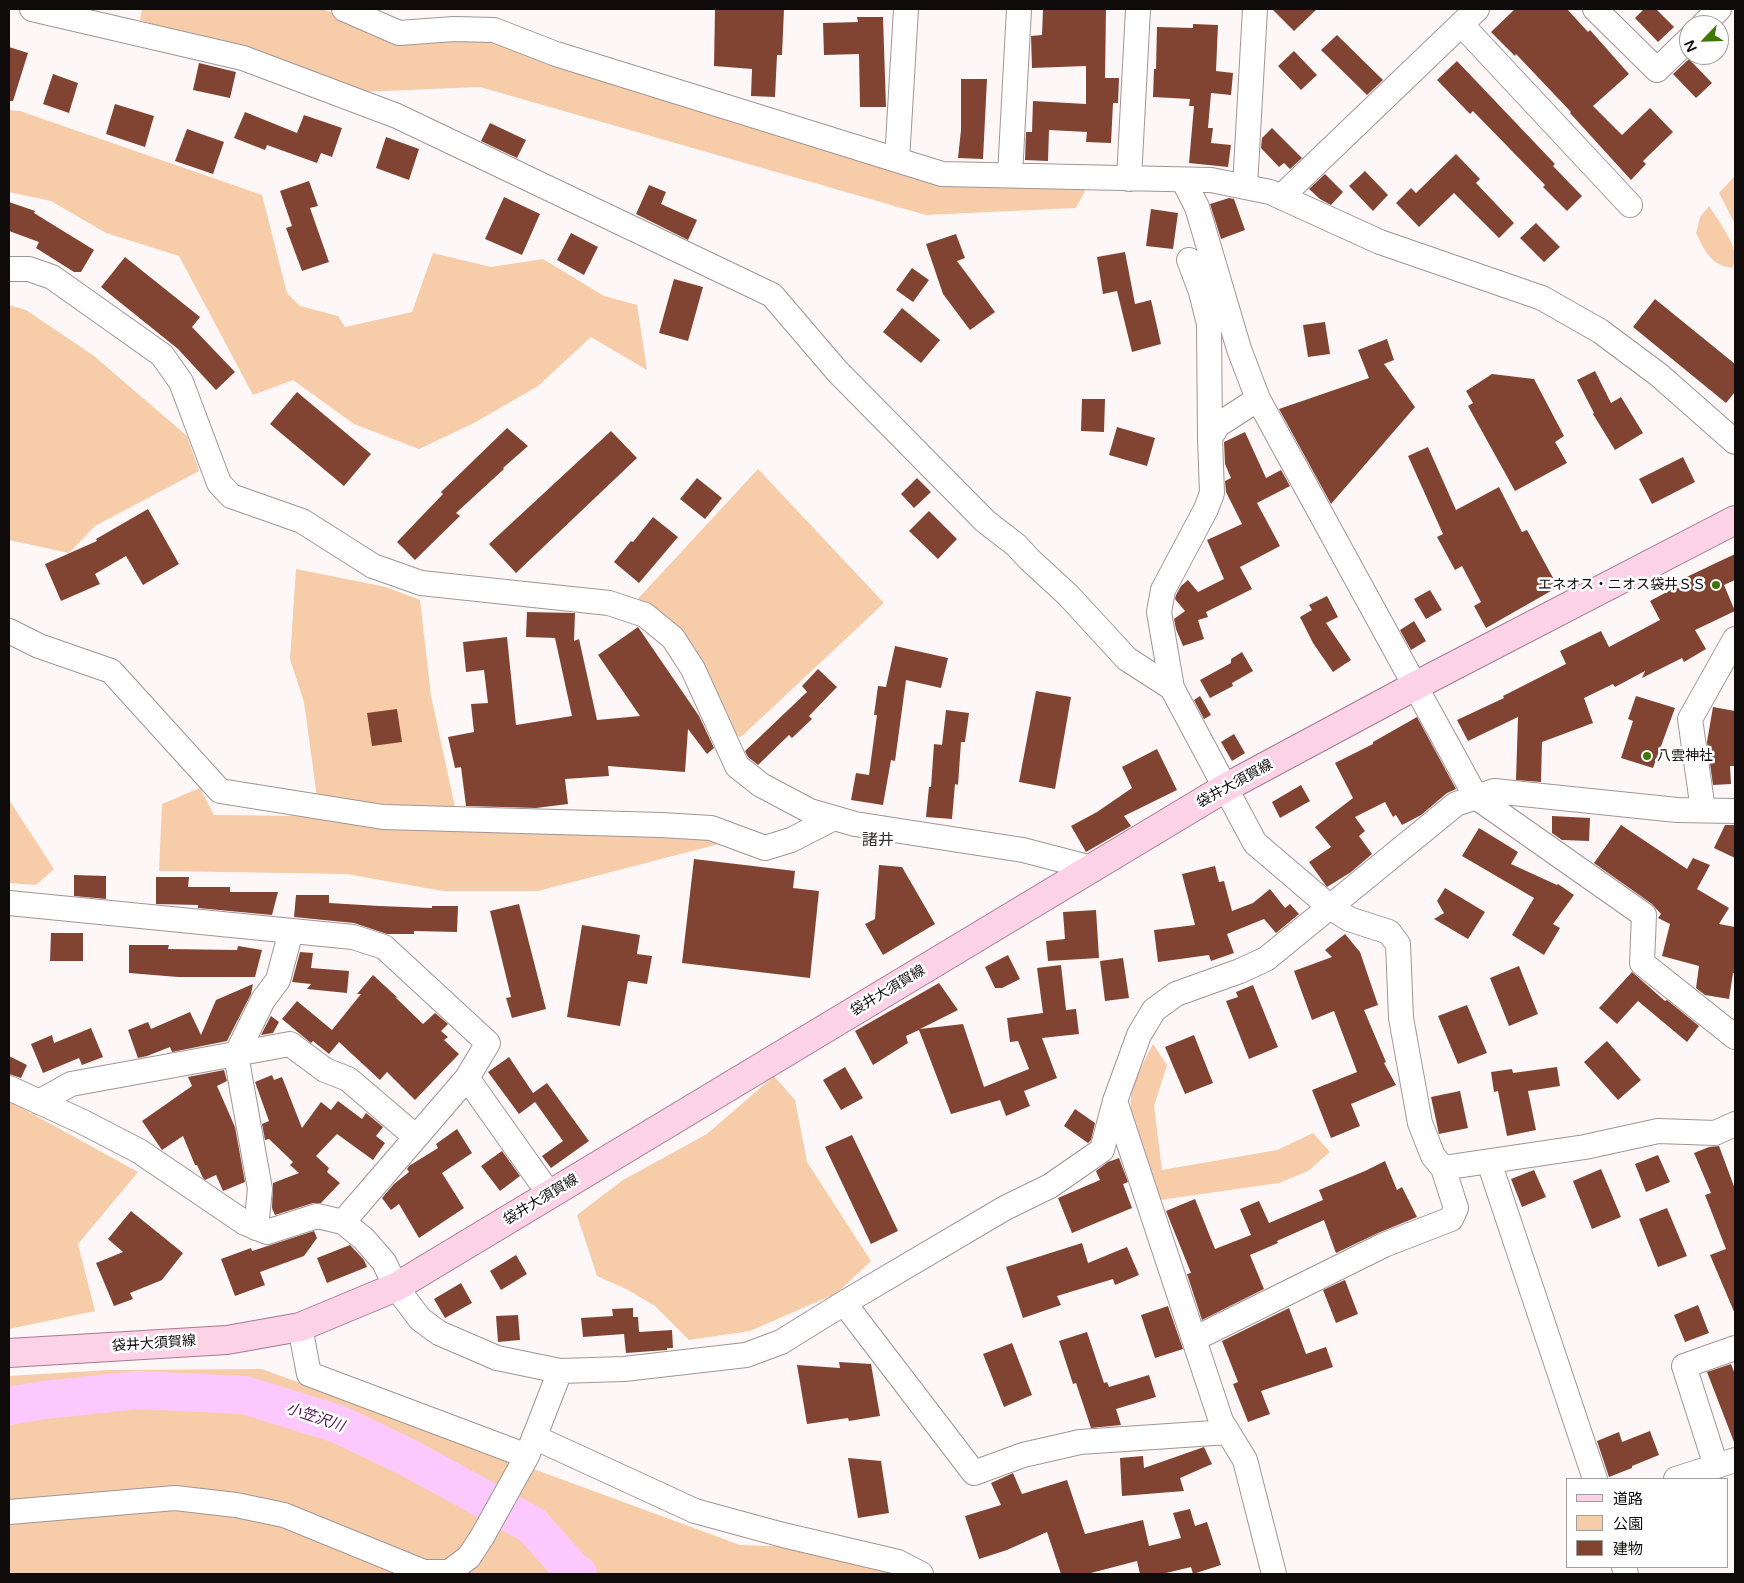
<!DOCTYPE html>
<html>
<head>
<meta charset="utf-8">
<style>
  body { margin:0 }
  #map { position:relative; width:1744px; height:1583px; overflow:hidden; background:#fef7f7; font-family:"Varela Round","Noto Sans JP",sans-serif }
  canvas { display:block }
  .frame { position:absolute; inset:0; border:10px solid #0f0b0b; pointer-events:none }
  .legend { position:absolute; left:1566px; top:1478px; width:162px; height:90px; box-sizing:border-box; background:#fff; border:1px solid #9f9d9d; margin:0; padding:6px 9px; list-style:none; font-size:15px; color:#0f0b0b }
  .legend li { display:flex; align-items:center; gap:10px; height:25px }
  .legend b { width:25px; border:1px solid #9f9d9d }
  .north { position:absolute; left:1679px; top:15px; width:50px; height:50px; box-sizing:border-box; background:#fff; border:1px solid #9f9d9d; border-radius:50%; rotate:246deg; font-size:14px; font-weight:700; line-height:20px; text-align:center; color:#0f0b0b }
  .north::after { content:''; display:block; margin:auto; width:18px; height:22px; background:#407605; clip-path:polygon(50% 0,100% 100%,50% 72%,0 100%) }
</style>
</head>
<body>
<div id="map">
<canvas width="1744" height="1583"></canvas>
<div class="frame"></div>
<ul class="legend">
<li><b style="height:6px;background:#fbd2e6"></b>道路</li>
<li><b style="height:14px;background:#f7cca9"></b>公園</li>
<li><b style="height:14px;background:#824432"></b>建物</li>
</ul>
<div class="north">N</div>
</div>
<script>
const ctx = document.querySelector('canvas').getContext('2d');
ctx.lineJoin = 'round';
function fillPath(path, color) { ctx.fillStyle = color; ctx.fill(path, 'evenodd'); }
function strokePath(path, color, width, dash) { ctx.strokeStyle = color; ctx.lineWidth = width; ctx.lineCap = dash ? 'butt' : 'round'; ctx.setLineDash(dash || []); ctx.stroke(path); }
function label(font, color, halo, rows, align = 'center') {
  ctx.font = font + ' "Varela Round","Noto Sans JP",sans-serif'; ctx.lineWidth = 5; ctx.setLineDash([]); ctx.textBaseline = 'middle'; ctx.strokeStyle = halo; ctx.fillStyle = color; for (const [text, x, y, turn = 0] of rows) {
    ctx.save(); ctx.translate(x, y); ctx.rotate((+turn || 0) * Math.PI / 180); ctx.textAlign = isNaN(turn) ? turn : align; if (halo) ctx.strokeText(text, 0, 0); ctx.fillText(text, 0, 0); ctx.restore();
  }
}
fillPath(new Path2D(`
  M142,9H322L379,29L504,34L942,174L1088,178L1084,193L1076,208L926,215L480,87L360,92L140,20Z
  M9,110L20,111L262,195L287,293L300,306L338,316L345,327L412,312L433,253L491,267L543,259L604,296L637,305L647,370L591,337L538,386L474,423L419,449L354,424L293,380L253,395L179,256L106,233L51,201L9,192Z
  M1735,176V224L1719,193Z
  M1709,206C1718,221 1744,252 1732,268C1710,265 1705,251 1696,233L1700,217Z
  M9,305L26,310L94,356L187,436L199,471L95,526L69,553L9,540Z
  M758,469L884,603L741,737L732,735L635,602Z
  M296,569L386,587L420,600L431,696L456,812L392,810L317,797L304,702L290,659Z
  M200,788L214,815L304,816L738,839L538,891H443L346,874L159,871L162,804Z
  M9,800L54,869L36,885L9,883Z
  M1153,1044L1167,1065L1154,1106L1162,1170L1277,1150L1313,1133L1330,1152L1308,1171L1279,1183L1160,1200L1130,1113L1132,1085Z
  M774,1076L795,1100L807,1162L871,1261L837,1293L750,1331L689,1340L655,1306L628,1290L597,1276L577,1215L623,1180L707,1134Z
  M9,1101L138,1172L78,1244L95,1311L9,1329Z
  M262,1369L740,1545L836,1548L901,1574H9V1376L108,1370Z`), '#f7cca9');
strokePath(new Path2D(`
  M9,1406L44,1400L138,1390L244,1395L338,1424L407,1457L532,1525L574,1572L578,1574`), '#fcc9ff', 38);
fillPath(new Path2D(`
  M715,9H784L782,55H777L775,97L751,96L752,69L714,66Z
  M1043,9H1106L1105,78H1119L1118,103H1113L1111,143L1086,142L1087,132L1049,130L1048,161L1025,160L1026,132H1032L1033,101L1086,104V66L1032,68L1031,36L1042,35Z
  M1272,9H1317L1294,31Z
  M1515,9H1567L1588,32L1590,30L1629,74L1593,106L1622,135L1650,108L1673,132L1643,161L1646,164L1631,180L1570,113L1571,112L1516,54L1515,56L1491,32Z
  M1644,9H1656L1674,27L1658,42L1635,18Z
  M857,17H883L886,107H860L859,54L824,55L823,23L858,22Z
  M1193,24L1218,25L1216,71L1233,73L1231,95L1211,93L1208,128H1213L1211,143L1231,145L1228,167L1189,163L1194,106H1189L1190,99L1153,97L1154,69H1156L1157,27L1193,28Z
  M1337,35L1383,80L1367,95L1321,50Z
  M9,47L28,53L13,101H9Z
  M1294,51L1317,75L1301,90L1278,66Z
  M1689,59L1712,83L1696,98L1673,74Z
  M1457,61L1555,164L1553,166L1582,196L1567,211L1543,187L1545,185L1473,111L1470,114L1437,80Z
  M199,63L236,72L230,98L193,90Z
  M53,74L78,83L69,113L43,104Z
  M961,79H987L983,159L958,158L961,130Z
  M115,104L154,116L145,147L106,134Z
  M245,112L297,133L304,115L342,128L332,157L321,153L317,163L267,145L265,150L234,138Z
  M490,123L526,140L517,158L481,141Z
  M1272,128L1302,158L1290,169L1284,163L1279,167L1261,148L1262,138Z
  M187,129L224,142L213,174L175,161Z
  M386,137L419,149L409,180L376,168Z
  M1456,154L1480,179L1476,183L1514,223L1499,238L1454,193L1419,227L1396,203L1411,188L1416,193Z
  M1365,171L1388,195L1373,211L1349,186Z
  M1325,174L1343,192L1331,205L1320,199L1309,189Z
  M309,181L318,206L310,208L329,262L302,271L286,228L292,226L280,191Z
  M649,185L666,192L661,204L697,220L688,240L636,214Z
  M504,197L540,214L522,255L485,239Z
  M1229,198L1234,199L1245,230L1221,239L1210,204Z
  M9,202L35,211L34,213L94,250L81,272H74L36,248L39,242L9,231Z
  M1151,209L1178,213L1173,249L1146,246Z
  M1536,223L1560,247L1544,262L1520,238Z
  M571,233L598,247L584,275L557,260Z
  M956,234L965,258L957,261L995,312L970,330L943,294L926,244Z
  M1125,252L1135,304L1151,300L1161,344L1132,352L1117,291L1103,294L1097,257Z
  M125,257L200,317L192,327L235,372L216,390L178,349L101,287Z
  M912,268L929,280L913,302L896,290Z
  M674,279L703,287L688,341L659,333Z
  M1655,299L1735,364V392L1726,403L1633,327Z
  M902,308L940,340L921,363L883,332Z
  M1325,322L1330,354L1308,357L1303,325Z
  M1387,339L1394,360L1384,364L1415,407L1331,504L1279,409L1369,378L1358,350Z
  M1595,371L1611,403L1621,397L1643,433L1615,450L1593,414L1594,413L1577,380Z
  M1492,374L1534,379L1564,436L1555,442L1567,463L1515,491L1468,406L1473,403L1466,391Z
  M297,392L371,454L344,486L270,424Z
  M1082,399H1105L1104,432L1081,431Z
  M1117,427L1155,438L1147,466L1109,455Z
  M507,428L528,446L503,468L504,469L456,513L460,516L415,560L397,542L443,494L441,492Z
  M611,431L637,458L516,573L489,544Z
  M1245,432L1266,478L1281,470L1290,486L1257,503L1280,546L1240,567L1252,589L1206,612L1208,617L1198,620L1204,639L1183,646L1176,629L1174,619L1185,611L1175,599L1176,595L1181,586L1188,580L1198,592L1224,579L1207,540L1242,524L1226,492L1225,481L1231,478L1225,464L1224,442Z
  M1428,447L1456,510L1499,487L1522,532L1527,530L1558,587L1486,628L1474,606L1481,602L1462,566L1455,570L1437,537L1443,534L1408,456Z
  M1683,457L1695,482L1652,504L1639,479Z
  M697,478L722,498L705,519L680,499Z
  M917,478L931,492L914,508L901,494Z
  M148,509L179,564L143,585L126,556L95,574L100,584L61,601L45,564L97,541L96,539Z
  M929,511L957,539L938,559L909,531Z
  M653,517L678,537L639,583L614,562L631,541L633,542Z
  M1735,554V580L1724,585L1735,611L1695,630L1706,649L1684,662L1682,658L1642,678L1645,671L1615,687L1613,684L1584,698L1593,723L1542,742L1541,782L1516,780L1518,717L1468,741L1457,720L1504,698L1503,696L1566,664L1560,651L1601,631L1609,647L1660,620L1650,601L1678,586L1676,582Z
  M1430,590L1442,610L1426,619L1414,599Z
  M1327,596L1338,617L1326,623L1351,660L1333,672L1313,643L1300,617L1312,610L1309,605Z
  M527,612L575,613L574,641L579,639L597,720L640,716L598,655L638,627L699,716L714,748L707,754L688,729L685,772L608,766L609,776L565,779L568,804L536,808L466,806L461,767L455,768L448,737L474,732L471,704L488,703L484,670L466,672L463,642L507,637L516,725L572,716L555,638L526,637Z
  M1414,621L1426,641L1411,650L1400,630Z
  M895,646L948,658L941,688L906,680L895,761L891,760L883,805L851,800L856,773L869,775L877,715H874L878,686L886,687Z
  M1242,652L1253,671L1232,683L1233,686L1210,698L1200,680L1231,663V659Z
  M818,669L837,687L809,716L812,719L792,738L789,735L758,765L748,757L745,751L807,692L802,686Z
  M1036,691L1071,697L1055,789L1019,782Z
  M1200,696L1211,715L1204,719L1194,700Z
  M1636,696L1675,708L1653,768L1621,758L1633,721L1628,719Z
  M1713,707L1735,711V766H1730L1731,784L1713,785L1707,742Z
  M397,709L402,742L372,746L367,713Z
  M946,710L969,713L965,742H961L958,785L955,784L952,819L926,817L929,787H931L934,744L942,745Z
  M1417,717L1456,789L1447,793L1421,815L1402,825L1396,815L1393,817L1385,802L1355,817L1365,831L1359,836L1372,854L1351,872L1327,887L1309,862L1331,847L1315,827L1353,798L1335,763L1373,744V742Z
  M1234,734L1245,753L1232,761L1221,742Z
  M1157,749L1177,790L1124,816L1131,826L1086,852L1071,826L1097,812L1132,788L1122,767Z
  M1301,785L1310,801L1280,818L1272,802Z
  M1552,816L1590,818L1589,841L1562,840L1552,833Z
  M1621,825L1687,869L1693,858L1710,865L1697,889L1729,908L1719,924L1735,927V973H1733L1729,999L1705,995L1696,988L1699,966L1662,956L1670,924L1658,918L1661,914L1652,904L1594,863Z
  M1725,825H1735V858L1714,848Z
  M1479,828L1518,852L1511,864L1557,885L1558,884L1574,895L1553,924L1560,928L1544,955L1512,935L1534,898L1462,856Z
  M694,859L795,871L793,888L819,891L810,978L682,963Z
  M879,865L902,867L935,924L883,955L865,924L875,919Z
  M1215,866L1219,882L1224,881L1232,911L1253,903L1270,889L1285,908L1290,904L1299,914L1276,933L1264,919L1227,934L1234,953L1211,961L1209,955L1158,962L1154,930L1195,925L1182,874Z
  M74,875L106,876V899L74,896Z
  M156,877H189L188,887H230V892H278L272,915L198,908V905L156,904Z
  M1445,888L1485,912L1468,939L1434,919L1444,913L1437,901Z
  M296,895H329V903L379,906L432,908V906H458L457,932L414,931V934H387L354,923L294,917Z
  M519,904L546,1009L512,1018L506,998L511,997L490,911Z
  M1096,910L1099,958L1048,961L1046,941L1065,939L1063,912Z
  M582,925L640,935L637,954L652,956L647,984L628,981L620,1026L567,1017Z
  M51,933H83V961H50Z
  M1345,934L1360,952L1378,1005L1364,1010L1386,1062L1384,1063L1396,1085L1351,1104L1360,1126L1331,1138L1312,1090L1357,1072L1334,1011L1312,1020L1294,971L1332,957L1325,950Z
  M129,945H169L168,949L237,950L238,946L262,950L255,977H178L129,973Z
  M300,952L313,953L311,968L349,971L347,993L307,989L311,984L292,982Z
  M1008,955L1020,979L1002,988H995L985,967Z
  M1123,958L1129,998L1105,1001L1100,961Z
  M1061,965L1066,1010L1076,1009L1079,1034L1042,1038L1057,1078L1024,1091L1030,1106L1006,1116L1000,1100L951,1114L919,1030L906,1036L908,1043L873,1065L855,1031L939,983L958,1010L920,1029L963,1024L984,1087L1029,1069L1018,1041L1010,1042L1007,1018L1043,1013L1037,968Z
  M1519,966L1538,1014L1509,1026L1490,978Z
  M1632,972L1665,1001L1667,1000L1699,1026L1687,1042L1638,1001L1617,1024L1599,1008Z
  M373,975L398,998L395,997L423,1024L435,1013L448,1024L441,1031L448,1037L444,1040L459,1054L415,1100L387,1072L380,1080L339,1042L329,1054L313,1041L311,1043L282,1019L297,1001L332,1030L361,994H357Z
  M253,984L251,994L227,1041L172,1052L170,1047L147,1056L138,1058L128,1030L148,1022L151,1029L190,1012L201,1035L216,1000Z
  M1253,985L1278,1047L1249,1059L1226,1001L1238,997L1236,992Z
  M1467,1005L1487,1053L1458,1064L1438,1016Z
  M271,1016L279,1022L273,1033L261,1035Z
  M91,1028L103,1057L82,1065L79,1058L43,1073L31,1044L52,1035L54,1043Z
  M1194,1035L1213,1083L1185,1094L1165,1047Z
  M1607,1041L1641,1080L1618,1100L1584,1062Z
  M9,1056L27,1065L21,1078L9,1074Z
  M509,1057L533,1093L547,1083L589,1141L551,1168L542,1156L563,1141L535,1102L519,1114L488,1072Z
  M845,1067L863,1098L841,1110L823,1080Z
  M1557,1067L1560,1086L1528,1091L1536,1130L1507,1136L1498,1091L1494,1092L1491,1072L1512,1069L1513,1073Z
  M224,1070L227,1081L217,1086L235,1127L245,1182L223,1191L216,1175L205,1180L203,1178L197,1165H195L183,1136L162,1150L142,1121L192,1086L188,1077Z
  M272,1075L274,1080L282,1077L302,1128L321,1102L331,1110L338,1101L362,1119L366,1113L383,1127L376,1136L385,1143L373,1160L337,1134L316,1156L329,1168L327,1172L340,1183L321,1203H313L275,1215L272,1208L273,1183L299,1173L290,1165L293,1162L269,1139L265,1140L262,1124L269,1121L255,1082Z
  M1460,1091L1468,1128L1439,1134L1431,1097Z
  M1075,1109L1095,1123L1091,1140L1088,1143L1064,1126Z
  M457,1129L472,1153L442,1173L464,1208L419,1238L399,1204L391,1210L382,1198L394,1184L409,1172L407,1169L409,1166L438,1148L436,1144Z
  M852,1135L898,1231L871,1244L825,1147Z
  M1719,1146L1735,1189V1314L1710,1255L1726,1249L1705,1195L1711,1193L1694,1153L1709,1147Z
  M502,1151L520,1176L500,1191L481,1166Z
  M1658,1155L1670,1182L1646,1192L1635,1164Z
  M1119,1158L1128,1182L1123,1184L1132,1208L1072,1233L1058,1198L1100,1180L1096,1171L1108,1162Z
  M1385,1161L1397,1190L1402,1187L1417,1217L1378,1233L1336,1253L1324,1220L1277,1241L1278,1243L1250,1255L1264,1289L1202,1320L1187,1274L1191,1273L1166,1211L1195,1199L1215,1249L1251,1235L1240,1209L1259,1201L1269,1223L1323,1200L1319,1190L1365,1171Z
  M1601,1169L1621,1217L1592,1229L1573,1181Z
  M1534,1170L1546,1197L1522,1207L1511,1179Z
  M1667,1208L1687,1256L1658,1267L1639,1219Z
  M131,1211L183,1253L162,1280L130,1293L133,1299L114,1306L96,1263L123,1252L108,1239Z
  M314,1231L317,1238L304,1256L260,1272L265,1285L235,1296L221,1259L251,1248L252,1251Z
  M1082,1243L1088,1263L1127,1247L1139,1275L1115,1285L1113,1279L1057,1296L1061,1305L1023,1318L1006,1267Z
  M350,1245L364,1260L367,1267L327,1283L317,1258Z
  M516,1255L527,1274L501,1290L490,1271Z
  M1345,1280L1358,1314L1336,1323L1323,1290Z
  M461,1283L472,1303L445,1318L434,1299Z
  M1698,1305L1709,1333L1685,1342L1674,1315Z
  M1168,1306L1183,1349L1155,1358L1141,1315Z
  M633,1308V1317H638L639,1332L672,1330L673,1348H667V1350L626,1353L624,1334L583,1337L581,1318L613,1316L612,1309Z
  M1289,1308L1306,1354L1326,1347L1333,1367L1261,1391L1270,1414L1248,1422L1233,1384L1238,1382L1222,1341Z
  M518,1315L520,1340L498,1342L496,1316Z
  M1087,1332L1104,1383L1107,1382L1109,1387L1149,1375L1156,1397L1116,1409L1121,1425L1091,1428L1076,1383L1073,1384L1059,1341Z
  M1012,1343L1032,1395L1004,1407L983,1354Z
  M839,1362L871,1364L880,1416L849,1421L848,1418L807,1424L797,1365L840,1368Z
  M1731,1364L1735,1374V1441L1734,1442L1707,1372Z
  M1650,1431L1659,1455L1632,1466V1468L1609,1477L1597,1441L1619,1432L1622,1442Z
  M1204,1447L1212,1464L1180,1478L1184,1491L1122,1496L1120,1458L1143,1456L1144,1468Z
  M848,1458L881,1461L889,1513L858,1518Z
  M1013,1473L1022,1494L1067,1480L1085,1534L1143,1520L1149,1546L1181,1538L1173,1513L1190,1509L1195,1526L1207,1522L1221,1565L1193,1574L1191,1567L1162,1574H1140L1137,1561L1087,1574H1061L1047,1532L1007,1550L979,1559L965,1516L1001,1505L991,1483Z`), '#824432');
const street = new Path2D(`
  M32,9L243,58L397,116L772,295L837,371L985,521L1016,545L1030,560L1068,595L1127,659L1172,688
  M344,9L399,33L454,29L494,30L556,54L942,174L1211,180L1270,192L1380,242L1542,298L1600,331L1659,375L1735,442
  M1595,9L1657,70L1689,39
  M1461,24L1630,205
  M1703,25L1719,9
  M897,160L906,9
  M1010,175L1019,9
  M1129,179L1138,9
  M1183,180L1197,207L1239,349L1258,399L1476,797L1644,915L1642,963L1735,1037
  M1245,187L1255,9
  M1281,197L1477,9
  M1189,260L1201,292L1209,324L1210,438
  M9,269H29L52,277L162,355L181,382L219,483L231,496L302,521L373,566L421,583L609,603L645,615L673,638L693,669L737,766L761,785L810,811L855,824L1023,850L1092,868
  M1258,399L1218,425L1210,438L1212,493L1206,509L1163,590L1159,612L1172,688L1255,843L1330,907L1349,919L1389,932L1398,944L1401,1018L1420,1123L1433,1156L1443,1168L1585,1147L1658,1131L1715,1133L1735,1124
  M9,631L39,646L111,671L220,791L383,817L661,825L711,828L765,848L791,840L834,818
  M1703,810L1690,719L1735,639
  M9,903L353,937L384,947L488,1043L467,1078L550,1195
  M9,1088L81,1121L139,1151L245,1223L267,1232L317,1216L343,1222L364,1239L384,1262L396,1287L420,1319L439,1333L497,1358L560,1371L624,1369L746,1355L781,1342L844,1303L1005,1208L1050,1186L1102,1150L1115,1101L1139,1035L1154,1010L1176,994L1240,971L1266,959L1456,804L1494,791L1677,810L1735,811
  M1115,1101L1221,1421L1245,1460L1274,1574
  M39,1102L71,1084L290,1044L325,1070L348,1079L416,1137
  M1489,1162L1595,1479
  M343,1222L467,1078
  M256,1228L260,1189L236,1055L263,1000L278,980L291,931
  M844,1303L974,1473L1023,1455L1080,1442L1228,1432
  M300,1327L309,1374L527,1456
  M1194,1339L1384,1245L1451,1219L1456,1208L1443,1168
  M534,1437L695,1511L783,1535L898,1562L921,1574
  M1716,1466L1684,1366L1735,1348
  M1676,1479L1735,1460
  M9,1512L175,1498L236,1505L284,1515L424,1572H449L469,1557L482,1537L527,1456L560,1371
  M1624,1567L1626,1574`);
const primary = new Path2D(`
  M9,1353L227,1340L300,1327L396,1287L1225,788L1415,686L1735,520`);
strokePath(street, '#a09596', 26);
strokePath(primary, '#a7798e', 30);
strokePath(street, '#fff', 24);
strokePath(primary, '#fbd2e6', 28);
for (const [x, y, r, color] of [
  [1716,585,5,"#407605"],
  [1647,756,5,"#407605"]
]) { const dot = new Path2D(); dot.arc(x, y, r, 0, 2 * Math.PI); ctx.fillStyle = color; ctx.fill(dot); strokePath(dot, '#fff', 2); }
label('14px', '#0f0b0b', '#fff', [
  ["エネオス・ニオス袋井ＳＳ",1706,585],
  ["八雲神社",1657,756,"left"]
], 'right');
label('14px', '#0f0b0b', '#fff', [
  ["袋井大須賀線",1235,784,-29],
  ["袋井大須賀線",888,991,-31],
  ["袋井大須賀線",541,1200,-31],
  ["袋井大須賀線",154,1344,-4]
]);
label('italic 15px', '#4d1252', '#fff', [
  ["小笠沢川",315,1418,19]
]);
label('16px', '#382f30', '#fff', [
  ["諸井",878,841]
]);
</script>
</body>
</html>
